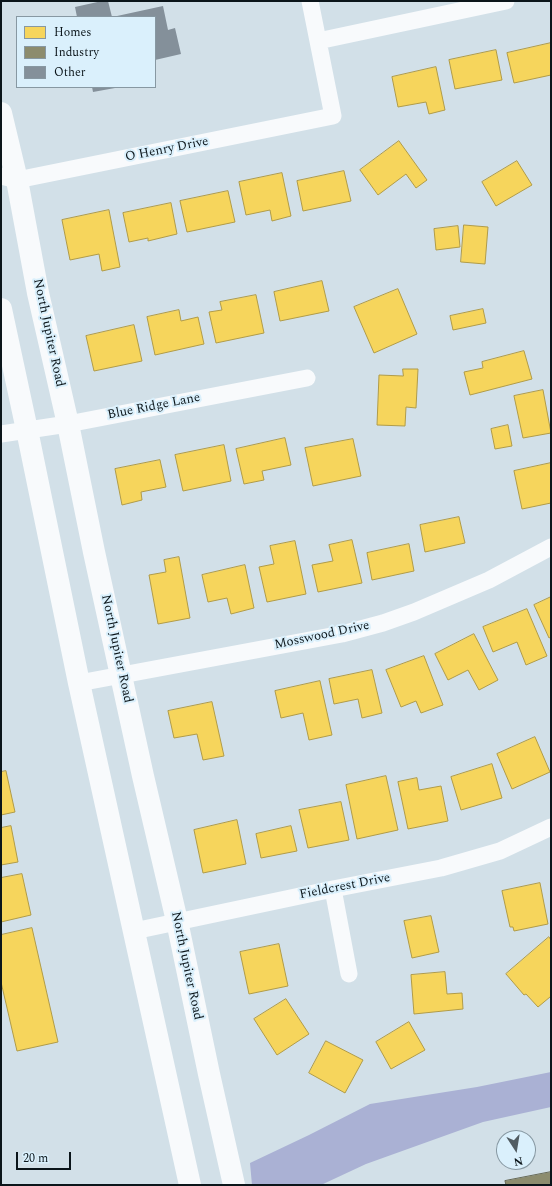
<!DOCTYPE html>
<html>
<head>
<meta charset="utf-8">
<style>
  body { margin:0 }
  #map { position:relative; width:552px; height:1186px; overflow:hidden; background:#d2e0e8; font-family:Spectral,serif }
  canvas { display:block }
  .frame { position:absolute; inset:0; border:2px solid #0b151a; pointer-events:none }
  .legend { position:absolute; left:16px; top:16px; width:140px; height:72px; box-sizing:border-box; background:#daf0fc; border:1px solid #8798a2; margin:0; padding:5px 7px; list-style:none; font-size:12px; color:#0b151a }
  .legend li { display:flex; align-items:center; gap:8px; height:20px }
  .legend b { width:20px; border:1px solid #8798a2 }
  .north { position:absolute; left:496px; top:1130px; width:40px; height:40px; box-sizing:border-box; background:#daf0fc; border:1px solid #8798a2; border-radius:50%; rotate:168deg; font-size:11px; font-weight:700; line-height:16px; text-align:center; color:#0b151a }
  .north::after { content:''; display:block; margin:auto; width:14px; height:18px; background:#515c62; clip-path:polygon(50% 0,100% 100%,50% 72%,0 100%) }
  .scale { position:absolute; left:16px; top:1152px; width:55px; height:18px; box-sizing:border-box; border:2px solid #0b151a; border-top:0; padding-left:5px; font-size:12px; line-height:14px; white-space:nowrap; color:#0b151a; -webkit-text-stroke:3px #daf0fc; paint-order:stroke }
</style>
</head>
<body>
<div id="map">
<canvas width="552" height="1186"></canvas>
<div class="frame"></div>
<ul class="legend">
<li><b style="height:11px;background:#f6d55c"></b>Homes</li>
<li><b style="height:11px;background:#8c8c6e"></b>Industry</li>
<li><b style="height:11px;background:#84909a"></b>Other</li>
</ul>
<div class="north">N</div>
<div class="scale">20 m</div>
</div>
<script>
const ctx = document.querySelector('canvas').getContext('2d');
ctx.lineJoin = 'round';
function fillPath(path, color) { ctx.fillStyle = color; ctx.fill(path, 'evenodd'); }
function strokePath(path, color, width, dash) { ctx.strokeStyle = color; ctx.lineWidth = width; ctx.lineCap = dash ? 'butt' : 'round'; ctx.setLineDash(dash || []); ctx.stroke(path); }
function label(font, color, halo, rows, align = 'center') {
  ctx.font = font + ' Spectral,serif'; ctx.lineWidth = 4; ctx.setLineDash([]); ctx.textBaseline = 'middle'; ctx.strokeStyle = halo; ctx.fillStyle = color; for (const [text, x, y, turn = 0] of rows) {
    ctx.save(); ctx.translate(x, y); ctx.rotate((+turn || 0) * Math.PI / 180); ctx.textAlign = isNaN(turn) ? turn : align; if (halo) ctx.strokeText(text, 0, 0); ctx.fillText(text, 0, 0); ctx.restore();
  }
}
fillPath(new Path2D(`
  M551,1072V1107L483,1122L366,1164L321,1185H252L250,1163L309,1135L370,1104L477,1087Z`), '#aab1d4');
const homes = new Path2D(`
  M551,43V75L514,83L507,53Z
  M496,50L502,80L455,89L449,60Z
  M436,67L445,110L429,114L426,102L398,107L392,77Z
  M399,141L427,180L416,188L406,174L378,195L360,170Z
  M517,161L532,185L496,206L482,182Z
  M344,171L351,201L303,211L297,181Z
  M282,173L291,216L272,221L270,210L246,215L239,182Z
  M228,191L235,222L187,232L180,201Z
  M171,203L177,234L148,241V238L129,242L123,213Z
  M109,210L120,267L102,271L99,254L70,260L62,220Z
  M464,225L488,227L485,264L461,262Z
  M458,226L460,247L436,250L434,229Z
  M322,281L329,311L280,321L274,292Z
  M398,289L417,334L374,353L354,307Z
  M256,295L264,333L216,343L209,312L222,310L220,302Z
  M483,309L486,323L453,330L450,316Z
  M179,310L181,321L198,317L204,344L155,355L147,317Z
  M134,325L142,361L94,371L86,336Z
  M524,351L532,379L470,395L464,372L483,368L482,362Z
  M403,369H418L416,408L406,407L405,426L377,425L379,375L403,376Z
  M543,390L551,433L523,438L514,396Z
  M508,425L512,446L495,449L491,429Z
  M285,438L291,465L262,471L264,480L244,484L236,449Z
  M353,439L361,476L313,486L305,448Z
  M224,445L231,481L183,491L175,455Z
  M160,460L166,487L141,492L142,500L122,505L115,469Z
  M551,463V503L522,509L514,471Z
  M459,517L465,543L425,552L420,525Z
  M352,540L362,583L318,592L312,565L333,561L329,545Z
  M295,541L306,594L267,602L259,567L274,564L270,546Z
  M409,544L414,571L372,580L367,553Z
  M179,557L190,618L158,624L149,575L166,572L164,560Z
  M245,565L254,608L231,614L227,598L208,602L202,575Z
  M551,597V637L549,638L534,605Z
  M527,609L547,656L526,665L517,642L493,652L483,627Z
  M474,634L498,680L479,690L468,670L448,680L435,654Z
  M424,656L443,705L421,713L416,701L401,707L386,670Z
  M372,670L382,713L362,718L358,699L334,704L329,679Z
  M320,681L332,735L309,740L303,713L281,718L275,691Z
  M212,702L224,756L203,760L197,734L174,738L168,711Z
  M535,737L550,772L512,789L497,754Z
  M492,764L502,798L461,810L451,777Z
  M6,771L15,812L1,815V772Z
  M386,776L398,830L357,839L346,785Z
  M417,778L419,790L441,786L448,821L408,829L398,782Z
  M341,802L349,840L308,848L299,810Z
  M237,820L246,864L203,873L194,830Z
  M11,826L18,862L1,865V828Z
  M291,826L297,851L261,858L256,834Z
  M22,874L31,915L1,922V878Z
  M540,883L548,924L514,931L513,927H510L502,891Z
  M431,916L439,952L412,958L404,921Z
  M32,928L58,1042L17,1051L1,982V935Z
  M549,937L551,940V997H550L538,1007L526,994L524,995L506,974Z
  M279,944L288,986L249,994L240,952Z
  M445,972L447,994L462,993L463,1009L414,1014L411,975Z
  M286,999L309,1034L277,1055L254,1019Z
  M409,1022L425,1050L391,1069L376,1042Z
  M326,1041L363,1060L345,1093L309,1073Z`);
fillPath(homes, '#f6d55c');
strokePath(homes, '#b09b48', 1);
const industry = new Path2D(`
  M551,1172V1185H506L505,1181Z`);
fillPath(industry, '#8c8c6e');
strokePath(industry, '#656855', 1);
fillPath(new Path2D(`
  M102,1H108L112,17H77L75,7Z
  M163,6L168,30L175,28L181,54L155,60V17L117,16Z
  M92,87H115V88L93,92Z`), '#84909a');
strokePath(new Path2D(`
  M318,41L506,1
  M1,176L17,180L333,116L310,1
  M1,434L68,424L307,378
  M79,683L342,634L383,623L414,612L489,580L551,547
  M333,889L349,974
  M134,931L333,889L441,868L500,851L551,827`), '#f8fafc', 17);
strokePath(new Path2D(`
  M1,113L17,180L38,293L68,424L94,552L143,776L177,921L209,1074L234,1185
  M1,309L27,430L79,683L190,1185`), '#f8fafc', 22);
label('13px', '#0b151a', '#daf0fc', [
  ["O Henry Drive",167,150,-11],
  ["North Jupiter Road",48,333,78],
  ["Blue Ridge Lane",154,407,-11],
  ["Mosswood Drive",322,636,-12],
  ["North Jupiter Road",116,649,78],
  ["Fieldcrest Drive",345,887,-11],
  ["North Jupiter Road",186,966,78]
]);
</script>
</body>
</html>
